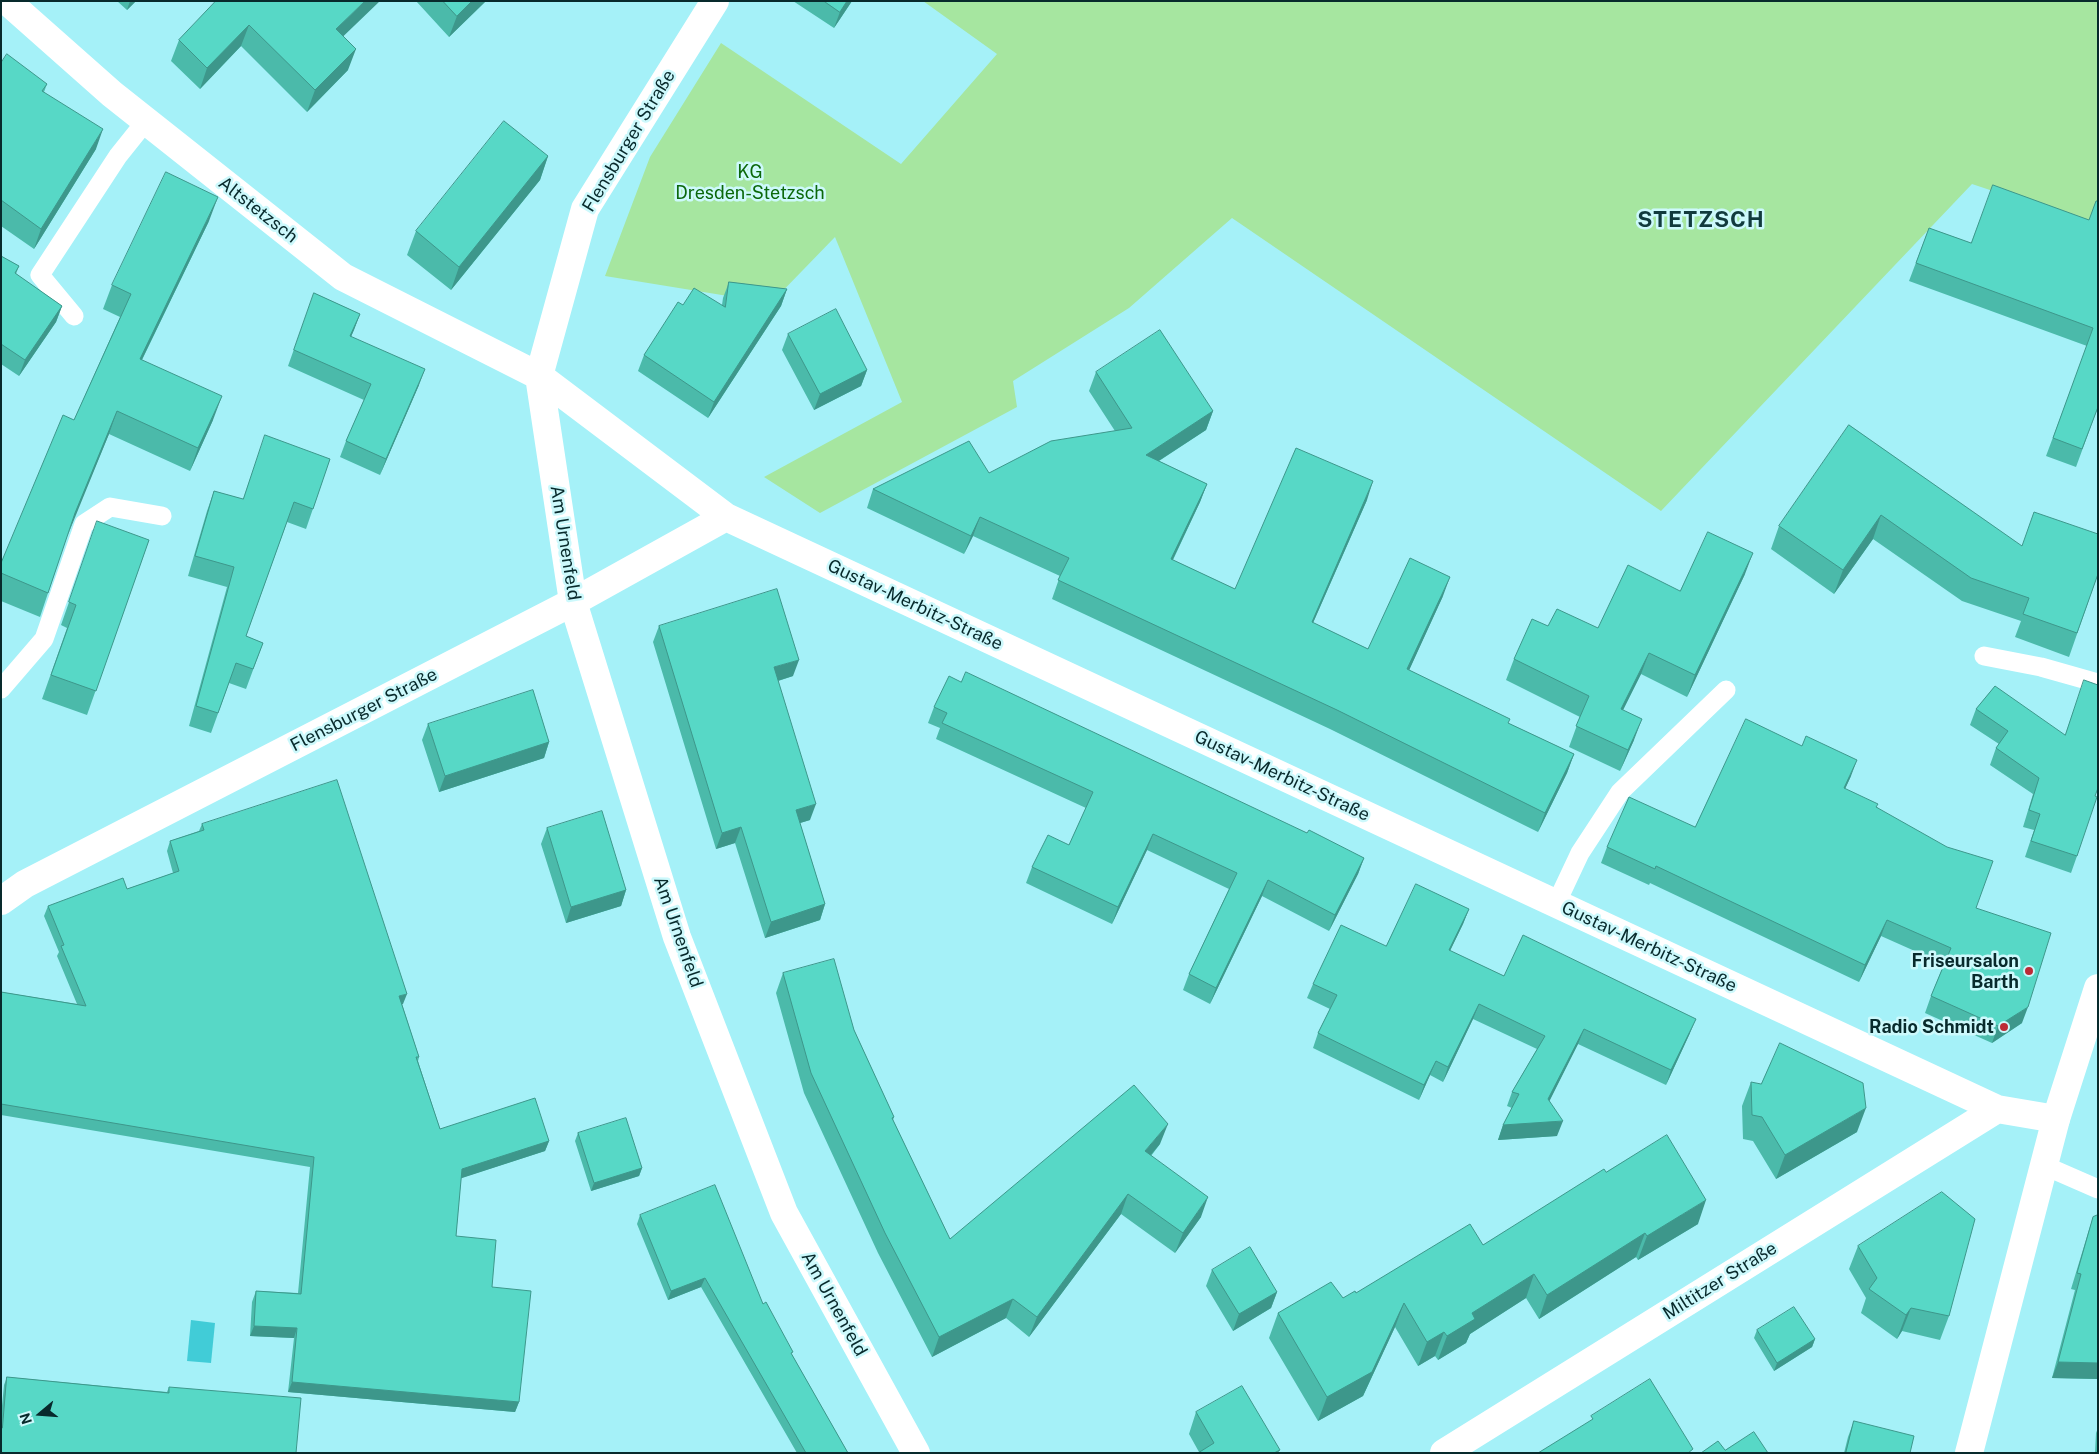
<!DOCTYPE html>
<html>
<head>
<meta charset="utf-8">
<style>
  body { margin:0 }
  #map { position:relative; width:2099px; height:1454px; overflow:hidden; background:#a5f1f8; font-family:"Public Sans",sans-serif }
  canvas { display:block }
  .frame { position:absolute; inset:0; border:2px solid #082a2c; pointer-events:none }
  .north { position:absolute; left:15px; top:1389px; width:50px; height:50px; -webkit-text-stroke:4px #cdf9fc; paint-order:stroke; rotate:252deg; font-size:14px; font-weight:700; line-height:20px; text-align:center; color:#082a2c }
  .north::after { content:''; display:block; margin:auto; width:18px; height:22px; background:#082a2c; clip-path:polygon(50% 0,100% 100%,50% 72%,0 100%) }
</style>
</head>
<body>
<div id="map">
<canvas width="2099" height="1454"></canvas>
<div class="frame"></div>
<div class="north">N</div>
</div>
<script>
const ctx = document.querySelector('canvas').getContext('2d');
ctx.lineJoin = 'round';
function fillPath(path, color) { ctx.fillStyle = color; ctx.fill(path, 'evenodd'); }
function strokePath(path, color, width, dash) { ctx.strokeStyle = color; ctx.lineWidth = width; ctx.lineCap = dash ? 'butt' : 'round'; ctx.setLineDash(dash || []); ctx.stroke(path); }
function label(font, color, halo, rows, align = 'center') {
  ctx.font = font + ' "Public Sans",sans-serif'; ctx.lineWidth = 5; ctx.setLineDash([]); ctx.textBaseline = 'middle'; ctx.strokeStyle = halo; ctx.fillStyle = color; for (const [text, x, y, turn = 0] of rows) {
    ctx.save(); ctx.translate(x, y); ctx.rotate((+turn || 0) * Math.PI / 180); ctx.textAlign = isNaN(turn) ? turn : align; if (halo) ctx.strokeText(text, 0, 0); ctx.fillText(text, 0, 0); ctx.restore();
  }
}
fillPath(new Path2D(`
  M923,1H2098V226L1972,184L1661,511L1232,218L1129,308L1013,381L1017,407L820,513L764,477L902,402L835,237L771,303L605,276L650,157L721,43L901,164L997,54Z`), '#a6e6a0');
fillPath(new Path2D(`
  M191,1320L215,1323L211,1363L187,1361Z`), '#41ccd7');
strokePath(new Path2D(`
  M74,316L40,275L118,156L146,121
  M1984,656L2041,667L2098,683
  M1,689L44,639L84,524L110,507L162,516
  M1556,904L1580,853L1620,792L1726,690
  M2043,1165L2098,1189`), '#fff', 19);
strokePath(new Path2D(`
  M7,1L112,94L343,277L539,376L726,517L1997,1109L2056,1119
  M715,1L585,209L539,376L573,602L677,937L784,1213L916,1453
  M1,901L25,884L573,602L726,517
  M1444,1453L1997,1109`), '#fff', 28);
strokePath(new Path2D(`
  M1969,1453L2056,1119L2098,988`), '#fff', 28);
fillPath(new Path2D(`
  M117,1H136L127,10Z
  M216,1L343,36L348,70L307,112L241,46L200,89L171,61L179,40Z
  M416,1H486L449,37Z
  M793,1H852L834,28Z
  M1,63L47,84L44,92L96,149L34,249L1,226Z
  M548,156L540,180L451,290L407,255L416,231Z
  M2089,220L2098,407L2076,467L2046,456L2087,346L1909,281L1929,228L1971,243Z
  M209,221L142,360L213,420L190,471L109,434L70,527L40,617L1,601V563L74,420L120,317L103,309L112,285Z
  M1,256L19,266L16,274L62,306L56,322L19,376L1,364Z
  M729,282L787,289L781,306L708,418L638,371L644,355L683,305H722L723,298Z
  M314,293L360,314L351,337L419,385L380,475L340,457L346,441L364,400L288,366Z
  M788,334L867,370L861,386L814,410L782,350Z
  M1096,372L1213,411L1206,430L1159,461L1207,484L1200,502L1173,560L1235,589L1367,500L1313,623L1368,649L1443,596L1409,670L1508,723L1574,754L1567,773L1538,832L1330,729L1052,599L1060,576L973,536L964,554L867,508L873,489L989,473L1115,431L1089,391Z
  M1849,425L2021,546L2098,574L2069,657L2015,637L2021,621L1962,601L1873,539L1834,594L1771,549L1779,526Z
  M330,459L306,529L287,522L246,636L263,643L246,689L229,683L211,733L189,726L227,587L188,576L207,511L214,491L242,499Z
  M149,540L87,715L42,699L67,628L61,625L89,545Z
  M1745,574L1687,697L1641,674L1623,710L1634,740L1620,771L1569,747L1580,717L1506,680L1514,659L1548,626L1598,628L1680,591Z
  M659,626L793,676L778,681L810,820L800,823L825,904L820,920L765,938L735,843L716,849L653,642Z
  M961,682L1364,858L1358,874L1329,931L1262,896L1210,1004L1183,990L1189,974L1229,889L1147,850L1112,924L1026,883L1032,867L1069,845L1086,808L936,739L940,728L928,723L934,707Z
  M1995,686L2077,856L2071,873L2025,857L2034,830L2023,827L2033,794L1990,765L1996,748L1999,744L1970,725L1976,709Z
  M428,724L549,742L544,758L439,792L422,740Z
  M1851,776L1845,789L1877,807L1976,908L2022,1023L1992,1043L1925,1013L1931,996L1944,964L1881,936L1859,982L1650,883L1649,885L1601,863L1607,847L1695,827Z
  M202,824L403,1004H402L419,1057L418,1061L440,1129L549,1141L545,1151L461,1178L456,1236L492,1287L519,1402L515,1412L288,1392L294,1338L250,1336L252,1302L256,1291L298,1293L310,1167L1,1115V992L77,1004L57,956L59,952L44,916L48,906L127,889L173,873L167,851L170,841L199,831Z
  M547,828L626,890L621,906L566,923L541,844Z
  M1469,909L1463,924L1450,951L1504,976L1690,1033L1666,1085L1578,1044L1549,1101L1557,1136L1498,1140L1503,1125L1512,1108L1507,1106L1512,1092L1537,1049L1473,1019L1443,1082L1430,1075L1419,1100L1313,1048L1318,1033L1330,1009L1307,998L1313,984L1386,946Z
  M783,973L854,1030L894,1117L893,1120L950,1239L1160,1144L1151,1156L1201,1217L1175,1253L1121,1214L1029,1337L1006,1318L932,1357L878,1253L804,1093L776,993Z
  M1751,1082L1857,1132L1776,1179L1753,1141L1743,1139L1742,1106Z
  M578,1133L642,1168L639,1176L591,1191L575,1141Z
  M1606,1172L1698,1224L1638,1260L1636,1257L1539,1319L1526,1298L1470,1334L1466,1343L1438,1360L1435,1356L1418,1366L1395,1327L1363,1396L1318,1421L1269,1338L1278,1313L1343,1298L1483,1245Z
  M640,1215L763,1304L848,1453H797L701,1287L668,1300L637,1224Z
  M2098,1215V1379L2052,1378L2075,1290L2071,1289L2088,1233L2093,1217Z
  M1858,1246L1949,1316L1940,1340L1902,1331L1897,1339L1861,1313L1866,1298L1849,1269Z
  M1212,1270L1277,1292L1271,1308L1233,1331L1206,1286Z
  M1757,1330L1815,1339L1812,1347L1774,1371L1754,1338Z
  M7,1377L167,1392L169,1387L296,1453H1V1416L4,1385Z
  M1196,1412L1280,1450L1278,1453H1198L1199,1452L1189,1434Z
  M1854,1421L1910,1453H1844L1848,1437Z
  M2098,1428V1453H2095L2096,1433Z`), '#4bbaaa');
fillPath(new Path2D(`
  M130,1H136L127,10Z
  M365,1H380L329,50L336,29Z
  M472,1H486L449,37L457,16Z
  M847,1H852L834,28L840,12Z
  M249,25L241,46L200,89L207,68Z
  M356,49L348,70L307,112L315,90Z
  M103,129L96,149L34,249L41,229Z
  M548,156L540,180L451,290L459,267Z
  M218,197L209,221L131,382L140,359Z
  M787,289L781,306L708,418L714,402Z
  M62,306L56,322L19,376L25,360Z
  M360,314L354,330L344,352L350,336Z
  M425,369L419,385L380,475L386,459Z
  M867,370L861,386L814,410L820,394Z
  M222,396L213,420L190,471L198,448Z
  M117,411L109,434L67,537L75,513Z
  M1213,411L1206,430L1140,473L1146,455Z
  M1373,481L1367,500L1305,641L1312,622Z
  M1207,484L1200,502L1164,578L1171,559Z
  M1881,515L1873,539L1834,594L1843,570Z
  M980,517L973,536L964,554L971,536Z
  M1753,553L1745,574L1687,697L1695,675Z
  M1450,577L1443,596L1401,688L1407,669Z
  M1649,653L1641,674L1613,730L1621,709Z
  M799,660L793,676L768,684L774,667Z
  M1642,719L1634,740L1620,771L1628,750Z
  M549,742L544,758L439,792L445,776Z
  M1574,754L1567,773L1538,832L1545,813Z
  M1857,760L1851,776L1838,804L1844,788Z
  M816,804L810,820L790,826L796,810Z
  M741,827L735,843L716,849L722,833Z
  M1153,834L1147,850L1112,924L1118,907Z
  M1364,858L1358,874L1329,931L1335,915Z
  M1268,880L1262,896L1210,1004L1216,988Z
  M626,890L621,906L566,923L571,907Z
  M825,904L820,920L765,938L771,922Z
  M1469,909L1463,924L1443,965L1449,950Z
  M1887,920L1881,936L1859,982L1865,965Z
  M407,994L403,1004L396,1006L399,996Z
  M1479,1004L1473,1019L1443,1082L1448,1067Z
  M2028,1007L2022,1023L1992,1043L1998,1026Z
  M1696,1019L1690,1033L1666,1085L1671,1070Z
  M1584,1029L1578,1044L1543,1114L1548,1099Z
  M1436,1061L1430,1075L1419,1100L1424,1085Z
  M1866,1108L1857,1132L1776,1179L1785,1155Z
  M1563,1121L1557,1136L1498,1140L1503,1125Z
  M1168,1124L1160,1144L1137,1171L1145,1151Z
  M549,1141L545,1151L459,1179L462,1169Z
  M642,1168L639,1176L591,1191L594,1183Z
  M1128,1194L1121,1214L1029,1337L1037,1317Z
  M1208,1197L1201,1217L1175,1253L1183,1233Z
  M1706,1200L1698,1224L1638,1260L1647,1236Z
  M1645,1233L1636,1257L1539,1319L1547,1295Z
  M1534,1274L1526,1298L1470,1334L1466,1343L1438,1360L1447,1336L1472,1313Z
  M705,1278L701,1287L668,1300L671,1291Z
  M1277,1292L1271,1308L1233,1331L1239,1314Z
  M1013,1299L1006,1318L932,1357L939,1337Z
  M1404,1303L1395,1327L1363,1396L1318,1421L1327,1397Z
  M1911,1308L1902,1331L1897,1339L1906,1315Z
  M254,1326L297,1328L294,1338L250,1336Z
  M1444,1332L1435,1356L1418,1366L1427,1342Z
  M1815,1339L1812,1347L1774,1371L1777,1363Z
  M2058,1362L2098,1363V1379L2052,1378Z
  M292,1382L519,1402L515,1412L288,1392Z`), '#3d978b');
const building = new Path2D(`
  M216,1H365L336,29L356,49L315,90L249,25L207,68L179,40Z
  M443,1H472L457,16Z
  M824,1H847L840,12Z
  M7,54L47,84L42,91L103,129L41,229L1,200V63Z
  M504,121L548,156L459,267L416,231Z
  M166,172L218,197L140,359L222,396L198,448L117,411L75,513L48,593L1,573V563L63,415L74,420L131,294L112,285Z
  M1993,185L2089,220L2096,201H2098V407L2082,449L2053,438L2093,328L1916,263L1929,228L1971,243Z
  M1,256L19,266L15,273L62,306L25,360L1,344Z
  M729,282L787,289L714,402L644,355L678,302L683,305L694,288L725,307Z
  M314,293L360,314L350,336L425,369L386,459L346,441L371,384L294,350Z
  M836,309L867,370L820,394L788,334Z
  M1160,330L1213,411L1146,455L1207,484L1171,559L1235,589L1296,448L1373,481L1312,622L1368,649L1410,558L1450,577L1407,669L1510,719L1508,723L1574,754L1545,813L1337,710L1058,580L1069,558L980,517L971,536L873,489L969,441L989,473L1051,441L1132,428L1096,372Z
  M1849,425L2022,546L2034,512L2098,534V574L2077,633L2023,614L2029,598L1971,578L1881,515L1843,570L1779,526Z
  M265,435L330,459L313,509L294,502L246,636L263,643L253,669L236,663L218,713L196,706L234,567L195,556L214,491L243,499Z
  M97,521L149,540L96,691L51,675L76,605L69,602Z
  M1708,532L1753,553L1695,675L1649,653L1621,709L1642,719L1628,750L1576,726L1589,696L1514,659L1532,619L1548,626L1557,609L1598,628L1628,565L1680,591Z
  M777,589L799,660L774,667L816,804L796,810L825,904L771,922L741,827L722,833L659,626Z
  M966,672L1307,833L1309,830L1364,858L1335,915L1268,880L1216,988L1189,974L1237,873L1153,834L1118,907L1032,867L1048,835L1069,845L1093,792L942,723L947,713L934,707L949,676L961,682Z
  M2084,680L2098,685V788L2095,796L2097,797L2077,856L2031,841L2040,814L2029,810L2039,778L1996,748L2008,731L1976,709L1995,686L2065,735Z
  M533,690L549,742L445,776L428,724Z
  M1746,719L1802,746L1806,736L1857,760L1844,788L1878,804L1876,807L1947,847L1993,861L1976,908L2051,933L2028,1007L1998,1026L1931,996L1951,948L1887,920L1865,965L1656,866L1655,869L1607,847L1629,797L1695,827Z
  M337,780L407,994L399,996L419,1057H416L440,1129L535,1098L549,1141L462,1169L456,1236L496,1240L492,1287L531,1291L519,1402L292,1382L297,1328L254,1326L256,1291L301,1294L314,1157L1,1104V992L86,1006L61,946L64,945L48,906L123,878L127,889L179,871L170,841L204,830L202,824Z
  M602,811L626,890L571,907L547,828Z
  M1416,884L1469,909L1449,950L1504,976L1523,935L1696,1019L1671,1070L1584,1029L1548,1099L1563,1121L1503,1125L1519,1094L1512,1092L1545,1036L1479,1004L1448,1067L1436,1061L1424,1085L1318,1033L1337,995L1313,984L1341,925L1386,946Z
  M834,959L854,1030L894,1117L892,1118L950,1239L1134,1085L1168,1124L1145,1151L1208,1197L1183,1233L1128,1194L1037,1317L1013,1299L939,1337L885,1233L811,1073L783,973Z
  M1780,1043L1863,1083L1866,1108L1785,1155L1762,1117L1752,1115L1751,1082L1761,1084Z
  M626,1118L642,1168L594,1183L578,1133Z
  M1667,1135L1706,1200L1647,1236L1645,1233L1547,1295L1534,1274L1472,1313L1475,1319L1447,1336L1444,1332L1427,1342L1404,1303L1372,1372L1327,1397L1278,1313L1331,1282L1343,1298L1355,1291L1356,1293L1470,1224L1483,1245L1604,1169L1606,1172Z
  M715,1185L763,1304L766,1302L793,1352L791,1353L848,1453H806L705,1278L671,1291L640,1215Z
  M1942,1192L1975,1219L1949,1316L1911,1308L1906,1315L1869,1289L1877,1278L1858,1246Z
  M2098,1215V1363L2058,1362L2081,1274L2077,1273L2093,1217Z
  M1250,1247L1277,1292L1239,1314L1212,1270Z
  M1794,1307L1815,1339L1777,1363L1757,1330Z
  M7,1377L169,1393V1387L301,1398L296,1453H1V1428H2Z
  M1650,1379L1693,1449L1688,1453H1538L1593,1419L1591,1416Z
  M1242,1386L1280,1450L1274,1453H1198L1214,1443L1196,1412Z
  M1854,1421L1914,1436L1910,1453H1846Z
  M1754,1432L1768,1453H1701L1718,1441L1725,1450Z`);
fillPath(building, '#57d8c6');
strokePath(building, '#3d978b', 1);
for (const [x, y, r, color] of [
  [2029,971,5,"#bc2b36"],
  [2004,1027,5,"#bc2b36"]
]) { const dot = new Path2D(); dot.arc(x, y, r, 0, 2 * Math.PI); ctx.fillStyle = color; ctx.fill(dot); strokePath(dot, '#cdf9fc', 2); }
label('18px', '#082a2c', '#cdf9fc', [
  ["Flensburger Straße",629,141,-59],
  ["Altstetzsch",258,210,38],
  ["Am Urnenfeld",565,543,81],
  ["Gustav-Merbitz-Straße",915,605,25],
  ["Flensburger Straße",364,710,-27],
  ["Gustav-Merbitz-Straße",1282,776,25],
  ["Am Urnenfeld",678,932,71],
  ["Gustav-Merbitz-Straße",1649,947,25],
  ["Miltitzer Straße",1720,1281,-32],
  ["Am Urnenfeld",834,1304,61]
]);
label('18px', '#0b680b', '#cdf9fc', [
  ["KG",750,172],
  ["Dresden-Stetzsch",750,193]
]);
label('bold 18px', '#082a2c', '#cdf9fc', [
  ["Friseursalon",2019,961],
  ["Barth",2019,982],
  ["Radio Schmidt",1994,1027]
], 'right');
ctx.letterSpacing = '1px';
label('bold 22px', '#113a3d', '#cdf9fc', [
  ["STETZSCH",1701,220]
]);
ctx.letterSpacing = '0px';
</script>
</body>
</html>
